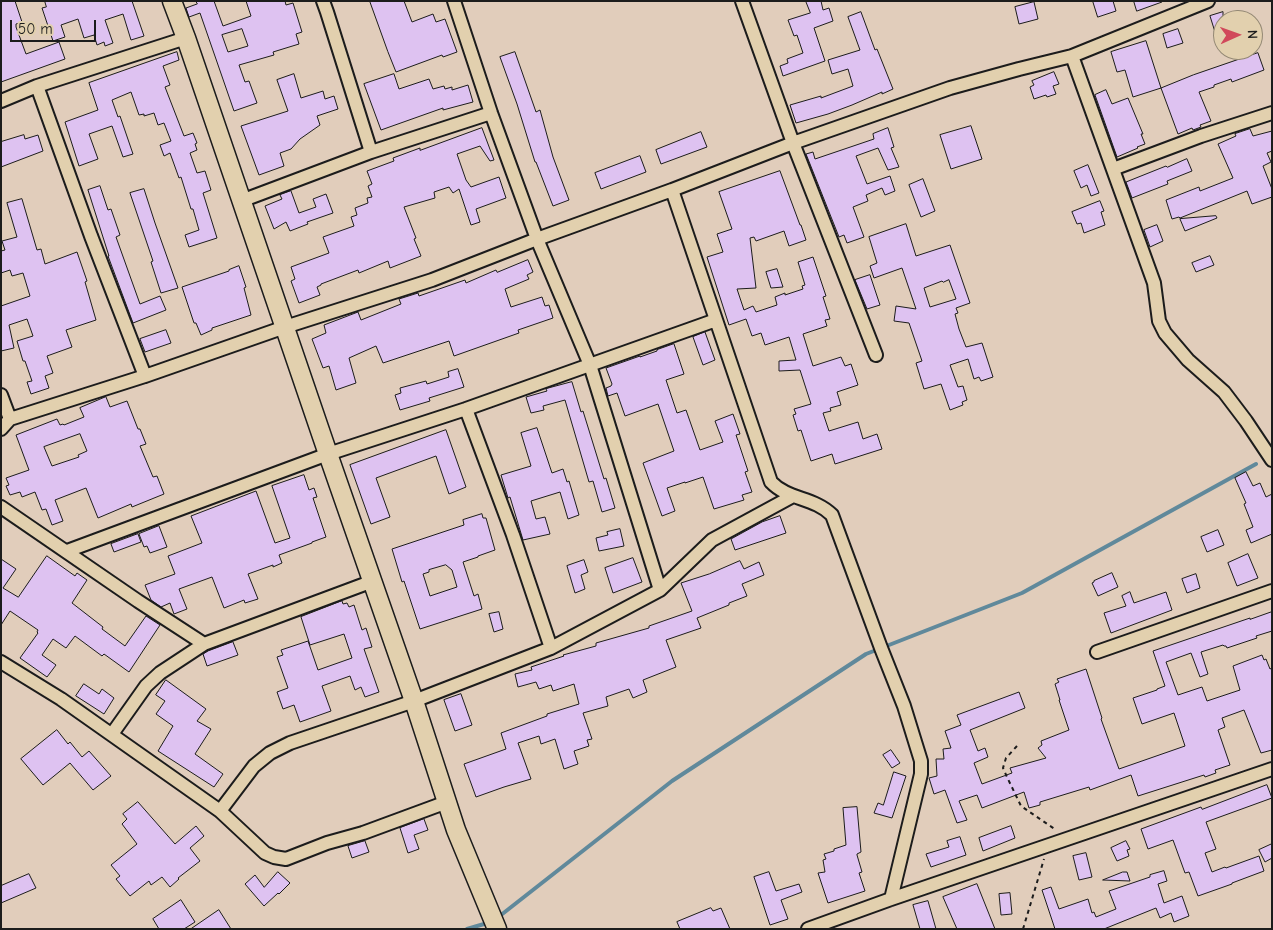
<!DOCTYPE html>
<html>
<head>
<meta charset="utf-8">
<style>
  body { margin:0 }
  #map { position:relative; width:1273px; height:930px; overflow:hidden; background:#e1cdbb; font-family:"Comic Neue",sans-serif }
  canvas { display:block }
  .frame { position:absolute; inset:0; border:2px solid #1c1c1c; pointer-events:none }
  .north { position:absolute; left:1213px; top:10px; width:50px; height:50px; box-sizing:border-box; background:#e2d0ae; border:1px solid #938874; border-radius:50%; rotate:88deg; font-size:14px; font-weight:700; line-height:20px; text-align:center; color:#1c1c1c }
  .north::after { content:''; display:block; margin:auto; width:18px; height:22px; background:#d1495b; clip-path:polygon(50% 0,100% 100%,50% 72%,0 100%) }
  .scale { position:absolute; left:10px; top:20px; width:86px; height:22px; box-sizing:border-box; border:2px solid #1c1c1c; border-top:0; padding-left:6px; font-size:15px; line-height:18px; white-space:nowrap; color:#1c1c1c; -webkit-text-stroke:4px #e2d0ae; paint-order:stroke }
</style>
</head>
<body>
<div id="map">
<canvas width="1273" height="930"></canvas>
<div class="frame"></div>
<div class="north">N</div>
<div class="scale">50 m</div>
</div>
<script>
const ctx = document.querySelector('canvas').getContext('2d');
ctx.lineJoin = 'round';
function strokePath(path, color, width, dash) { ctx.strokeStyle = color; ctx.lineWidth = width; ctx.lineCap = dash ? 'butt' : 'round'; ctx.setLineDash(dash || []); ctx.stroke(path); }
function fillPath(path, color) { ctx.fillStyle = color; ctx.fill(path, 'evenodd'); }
strokePath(new Path2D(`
  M501,915L672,781L866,654L1022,593L1256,464
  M467,929L484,924`), '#60899b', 4);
const building = new Path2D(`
  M1,1H15L22,22L16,24V27L26,54L59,42L65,59L1,82Z
  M45,1H132L144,36L131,40L123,14L105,20L113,43L105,46L104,42L97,45L94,35L84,38L78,19L61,25L65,37L53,41L42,8L46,7Z
  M196,1H214L223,26L251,16L246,1H285L286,5L293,3L302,32L296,34L299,44L273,52L274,55L239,65L245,82L249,81L257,103L234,111L200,13L189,17L186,8L197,4ZM242,29L248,46L228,52L222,35Z
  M370,1H404L412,22L433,14L436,22L445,19L457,52L443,57L442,55L396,72L388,52Z
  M806,1H821L823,10L829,8L833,21L814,28L825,61L783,76L780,66L788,63L787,59L803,53L797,35L794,36L788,20L810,13Z
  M1093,1H1113L1116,11L1098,17Z
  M1134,1H1161L1162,2L1137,11Z
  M1034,2L1038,19L1019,24L1015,7Z
  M861,12L875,50L877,49L893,89L882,94V92L852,105L828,114L796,123L790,105L821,96V98L853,86L848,69L832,74L828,60L860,50L848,17Z
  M1223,12V30L1215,32L1210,16Z
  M1178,29L1183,43L1167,48L1163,34Z
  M1146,41L1161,88L1133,97L1125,70L1117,72L1111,52Z
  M177,52L179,60L163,66L170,85L165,87L184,136L193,133L197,143L195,144L197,150L190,153L197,173L205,171L211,190L203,193L217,238L189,247L185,235L199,230L193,209H191L181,177L179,178L170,153L164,156L160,145L171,141L164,123L158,125L154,113L144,116V114L139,115L131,92L112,100L118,117L120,116L133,154L123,157L112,126L89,134L98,159L79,166L65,122L98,110L89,83Z
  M515,52L536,112L540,110L553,157L569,200L553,206L536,162H535L517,104L500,57Z
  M1258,53L1264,70L1232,82L1231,79L1214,85V87L1199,92L1211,121L1200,125L1201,127L1193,130L1192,128L1178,134L1161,88L1193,75Z
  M1054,72L1059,84L1053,86L1056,94L1047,97L1046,95L1034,99L1030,87L1034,85L1032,81Z
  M294,74L301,98L323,91L325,99L334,96L338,109L317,116L320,125L300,139L291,149L280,153L284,166L259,175L241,126L288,111L277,80Z
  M394,74L399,89L429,79L433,89L444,86L445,89L452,87V90L468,85L473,102L443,110V108L381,130L364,84Z
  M1106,90L1112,104L1128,98L1143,134H1141L1145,144L1137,147L1138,148L1117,157L1095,95Z
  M971,126L982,159L951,169L940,135Z
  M482,128L494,160L490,161L480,146L457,154L466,180L471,187L499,177L506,198L476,209L480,222L471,225L459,189L453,193L449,187L434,192L435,198L404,207L416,238L414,239L421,256L390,268L388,261L359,273L358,270L321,284V285L317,287L320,295L299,303L291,281L295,279L291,267L329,253L323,237L354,226L351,217L357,215L355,208L368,203L367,198L372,197L368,186L372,184L367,171L394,161L393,158L420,148V150Z
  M888,128L894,147L891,148L899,167L888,170L878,148L856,156L867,184L890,176L895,191L885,195L882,188L866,195L868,201L853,207L864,237L847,243L844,235L839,237L806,154L813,152L815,159L874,139L873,134Z
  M1250,129L1253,136L1272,131V151L1267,153L1271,162L1263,166L1272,189V197L1252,204L1247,191L1180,218L1179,217L1172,219L1166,200L1199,187L1200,191L1233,178L1218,144L1236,136L1235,134Z
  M701,132L707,147L661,164L656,150Z
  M24,135L25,139L38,135L43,151L1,167V142Z
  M640,156L646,172L601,189L595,173Z
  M1187,159L1192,171L1167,181L1168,184L1132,198L1126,182L1166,166L1167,167Z
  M1088,165L1099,193L1091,196L1087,185L1081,188L1074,171Z
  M780,171L800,225H801L806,240L789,246L784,231L756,241L754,237L750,238L756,288L737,289L744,310L753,306L756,312L777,305L775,297L785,293V295L803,289L802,286L805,285L798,262L813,257L826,296L823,297L830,319L825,320L827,326L803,334L813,366L841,357L845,366L851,364L858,385L837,392L841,405L830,408L831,411L823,413L829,431L858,422L863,439L877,434L882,449L835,464L832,454L811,461L801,430L798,431L793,415L796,414L794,409L811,404L800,370L779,371V361L796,360L789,337L765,345L761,333L752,336L746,319L729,325L707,257L723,252L717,234L732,229L719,192Z
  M923,179L935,211L921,217L909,185Z
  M100,186L108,210L111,209L120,235L116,237L140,304L160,296L166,310L133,323L108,256H109L88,190Z
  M144,189L155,223L178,288L161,293L151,262L153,261L130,193Z
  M291,191L299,213L316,207L313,199L326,194L333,213L307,222L308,224L290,231L286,222L274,229L265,206L282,199L280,195Z
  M22,199L37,250L41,249L45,264L77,252L87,281L85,282L96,320L66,330L72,347L47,356L53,373L45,376L49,388L31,394L27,382L32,381L25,361H23L17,341L33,336L27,319L9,325L14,348L1,351V306L30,296L23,273L12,276L10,270L1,273V251L5,250L2,241L17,237L7,203Z
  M1100,201L1104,211L1101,212L1105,225L1084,233L1081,223L1077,224L1072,212Z
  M1216,216L1217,218L1185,231L1180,219Z
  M906,224L916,256L950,245L970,303L956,308L958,313L955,314L959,329L966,347L982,343L993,377L981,381L979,377L974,379L968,359L950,365L958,387L963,386L967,400L962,402L963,405L950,410L941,384L924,389L916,363L922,361L909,323L894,321L896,306L916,309L902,268L874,278L870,266L877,263L869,237ZM949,280L956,299L930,307L924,288L942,281L943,282Z
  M1157,225L1163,241L1150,247L1144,230Z
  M1210,256L1214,265L1196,272L1192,263Z
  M528,260L533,272L527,275L529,279L505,289L511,307L542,297L545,306L549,305L553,318L518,330L519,333L454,356L449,341L383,363L376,346L349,358L356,383L336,390L329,366L323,368L312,339L326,333L324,325L358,312L361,320L401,304L399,299L418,293L419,296L465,280L466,283L496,270L497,272Z
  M239,266L246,287L244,288L251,315L212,328V330L201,335L196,323H194L182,287L229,271V270Z
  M777,269L783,287L771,288L766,272Z
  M870,275L880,305L867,309L855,280Z
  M166,330L171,343L145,352L140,339Z
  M705,332L715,360L703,365L693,337Z
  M674,344L684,374L666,380L677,413L686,410L700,450L723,442L715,421L733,414L740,434L736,435L748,471L745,472L752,492L742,495L744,500L714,509L703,477L685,483V482L667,488L675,511L662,516L643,463L674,451L658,404L625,416L617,393L608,396L606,388L611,386L612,384L606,368L640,356V357L657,351V350Z
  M458,369L464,387L429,398L430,401L400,410L395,395L401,393L400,388L426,381L427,384L449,377L448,372Z
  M572,382L581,412L583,411L604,479L606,478L615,508L602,512L593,481L589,482L565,400L543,406L544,410L531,413L526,397L547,391L546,389Z
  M106,397L110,407L127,401L138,429H140L146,444L140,446L153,477L157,476L164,494L132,507L131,504L98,518L86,488L55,500L63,521L52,525L46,509L42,510L35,492L22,497L20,492L10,495L6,486L9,485L6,478L29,470L16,435L57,419L60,425L63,424L64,425L84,417L80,408ZM80,434L87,451L78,455L79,457L52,466L44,447Z
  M537,428L552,473L563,469L567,482L569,481L579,515L568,519L560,492L531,501L536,519L545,517L550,534L523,540L510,497L508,498L501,475L531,466L521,433Z
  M446,430L466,487L449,494L436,456L376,478L390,517L371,524L350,465Z
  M1246,472L1253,486L1260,483L1266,497L1272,494V534L1251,543L1246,530L1253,527L1244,504L1246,503L1235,478Z
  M304,475L309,490L314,488L317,497L313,498L326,537L312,542V543L279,555L282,563L273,567V565L248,574L258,599L245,603L244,600L224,608L212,577L179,589L187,609L174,614L170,603L161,607L151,600L145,585L175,574L168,556L202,543L191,516L256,491L275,543L290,538L272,486Z
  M482,514L483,518H486L495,550L478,556V557L463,562L474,596L478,594L482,609L420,629L404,581L402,582L392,549L464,525L463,520ZM446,565L452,570L457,587L430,596L423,574L429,572V570Z
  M780,516L786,533L735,550L731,539L762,522Z
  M159,526L167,547L150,553L147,546L144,547L139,534Z
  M620,529L624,546L599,551L596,538L608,535L607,532Z
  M1218,530L1224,545L1207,552L1201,537Z
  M138,534L141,542L114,552L111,544Z
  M1248,554L1258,578L1237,586L1228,563Z
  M47,556L75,576L77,573L87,580L72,603L103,627L102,629L125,646L146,616L160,625L129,672L104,654L102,656L75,636L66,648L53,639L42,655L56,665L47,677L20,658L38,633L37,632L38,630L10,611L1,625V559L16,569L3,588L18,597Z
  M633,558L642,582L613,593L605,568Z
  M584,560L588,572L581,575L585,589L575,593L567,566Z
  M740,561L744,569L759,562L764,575L742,584L747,596L729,603V605L697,618L701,628L666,640L676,667L643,680L647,692L633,698L629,689L606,697L608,706L583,713L592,739L587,740L589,746L574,751L578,764L564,769L555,739L541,744L539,736L518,743L531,779L504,787L476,797L464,764L506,749L501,733L547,716V714L579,704L574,684L553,691L551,685L539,689L536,682L518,687L515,674L532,670L531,667L564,656L563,655L596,646V643L649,628V626L692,611L681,583L709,574Z
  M1112,573L1118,587L1098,596L1092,583L1094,582V581Z
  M1196,574L1200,588L1187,593L1182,579Z
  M1130,592L1134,603L1166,592L1172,610L1111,633L1104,613L1126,606L1122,596Z
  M342,601L343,604L347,603L349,607L354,605L362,630L366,628L372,647L364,649L379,692L365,697L361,687L355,690L350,676L322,686L331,711L300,722L294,705L283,709L277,692L288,688L277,657L283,655L281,650L308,641L318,670L352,658L344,634L310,645L301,617Z
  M499,612L503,629L494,632L489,614Z
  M1272,612V631L1256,636L1257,638L1227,648L1226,646H1224L1223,645L1201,652L1208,674L1200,677L1191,653L1166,662L1178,695L1202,687L1207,701L1240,690L1233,666L1262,655L1264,660L1266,659L1270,669L1272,668V750L1261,753L1244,710L1222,718L1225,727L1218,730L1230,765L1215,770L1216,773L1205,777L1204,775L1138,796L1131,775L1090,790L1089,787L1040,802V805L1029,808L1024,792L982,808L977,795L959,801L967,820L957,823L945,790L934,794L929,778L937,776L936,759H944L943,749L951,748L945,731L961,725L957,715L1019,692L1025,708L970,730L978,751L985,748L988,757L974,763L982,784L1012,773L1010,768L1046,758L1038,748L1042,745L1041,741L1069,730L1059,700H1060L1055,684L1059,682L1057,679L1086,669L1102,718L1101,719L1119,769L1185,746L1174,713L1142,724L1133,698L1157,690V689L1165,686L1153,651L1250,618V619Z
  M233,642L238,655L207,666L203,654L208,651Z
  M166,680L206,709L197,721L211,729L195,754L223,774L214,787L158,751L173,726L156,714L165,701L156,695Z
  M84,684L99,694L102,689L114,698L104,714L76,696Z
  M461,694L472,725L455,731L444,700Z
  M57,730L68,744L70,742L82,757L89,751L111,776L93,790L70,763L43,785L21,759Z
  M891,750L900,763L892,768L883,755Z
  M894,772L906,776L892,818L874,813L878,803L883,805Z
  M1267,785L1272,798L1206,822L1216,849L1205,853L1212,872L1225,867L1226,868L1259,856L1264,871L1232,883V884L1198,896L1189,872L1185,873L1173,840L1148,849L1141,829L1201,807L1202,809Z
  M138,802L175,844L196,826L204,836L190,848L200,861L178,878L179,879L170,887L162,877L151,885L149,881L130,896L116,879L120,876L111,865L137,844L122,824L127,819L123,814Z
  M857,807L861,852L857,854V855L862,872L859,873L865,891L828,903L818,873L825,872L823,860L826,859L824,854L834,851V849L846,845L843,808Z
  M424,819L428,830L414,835L419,849L408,853L400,828Z
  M1011,826L1015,838L983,851L979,838Z
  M960,837L966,855L931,867L926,854L949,847L947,841Z
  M365,841L369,852L352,858L348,846Z
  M1126,841L1130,849L1127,850L1129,856L1117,861L1111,848Z
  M1272,844V858L1265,862L1259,850Z
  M1086,853L1092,877L1079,880L1073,856Z
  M1164,871L1167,881L1158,884L1164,903L1182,896L1189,916L1174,922L1171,913L1160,918L1156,908L1104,929H1055L1042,890L1051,887L1059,909L1088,899L1092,913L1094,912L1096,917L1116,909L1109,891L1150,877V875Z
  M278,872L290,883L279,894L278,893L264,906L245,884L255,875L264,887Z
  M769,872L776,891L799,884L802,892L781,900L788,919L770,925L754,877Z
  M1123,872H1127L1130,881L1103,880Z
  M29,874L36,888L1,903V886Z
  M977,884L995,929H957L943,897Z
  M1010,893L1012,914L1001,915L999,894Z
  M181,900L195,922L184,929H159L153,919Z
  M928,901L936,929H920L913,905Z
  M711,908L713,911L721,908L730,929H680L677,922Z
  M219,910L231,929H191Z`);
fillPath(building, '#dec2f1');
strokePath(building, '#1c1c1c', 1);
const street = new Path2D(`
  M323,1L327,12L371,152
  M454,1L491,113L537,239L590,365L660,590
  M742,1L793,143L876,355
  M1072,56L1154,283L1159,321L1165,333L1188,360L1224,392L1246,421L1272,460
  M37,86L91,236L145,376
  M1,101L37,86L186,38
  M1113,169L1201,136L1272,113
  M672,190L771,482C788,500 814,497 832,515L881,648L904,706L921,761V774L891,899
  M241,201L371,152L491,113
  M1,395L10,419
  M466,409L513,535L551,648
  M1,429L10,419L145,376L285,327L432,280L537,239L672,190L793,143L950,88L1019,69L1072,56L1208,1
  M1,507L138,601L204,644
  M67,551L328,454L466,409L716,320
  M1097,652L1272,591
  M1,662L61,699L220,811L265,853L274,857L286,859L327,843L363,833L447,802
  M112,734L146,686L160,673L204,644L373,581
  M220,811L254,766L270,753L290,743L414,701L551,648L660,590L712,540L793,496
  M808,929L891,899L1272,769`);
const secondary = new Path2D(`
  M172,1L186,38L328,454L414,701L456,830L497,929`);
strokePath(street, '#1c1c1c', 16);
strokePath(secondary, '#1c1c1c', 21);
strokePath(new Path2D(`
  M1017,746L1006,758L1003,768L1007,777L1021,806L1056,830
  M1023,929L1044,859`), '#1c1c1c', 2, [4, 4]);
strokePath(street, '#e2d0ae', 12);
strokePath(secondary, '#e2d0ae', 18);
</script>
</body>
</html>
